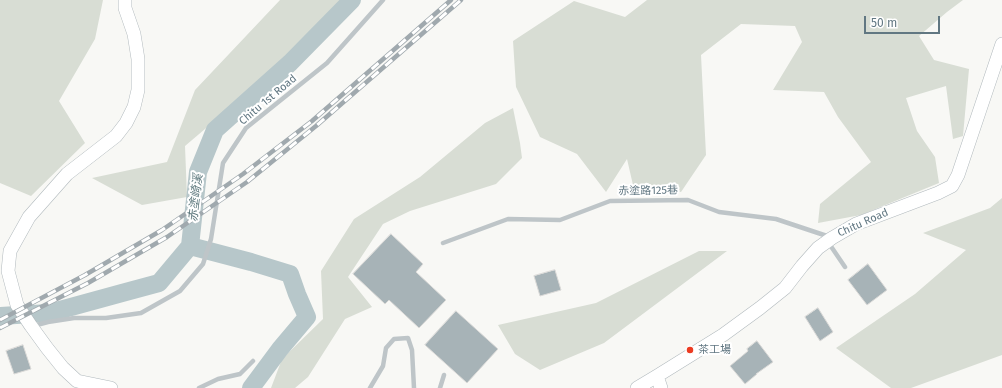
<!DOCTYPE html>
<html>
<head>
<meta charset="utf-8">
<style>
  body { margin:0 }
  #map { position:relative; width:1002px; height:388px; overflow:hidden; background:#f8f8f5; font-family:"Fira Sans",sans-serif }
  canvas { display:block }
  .scale { position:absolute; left:864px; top:16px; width:76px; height:18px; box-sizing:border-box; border:2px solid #617782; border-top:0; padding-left:5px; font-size:12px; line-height:14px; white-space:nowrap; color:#617782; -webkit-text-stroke:3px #fff; paint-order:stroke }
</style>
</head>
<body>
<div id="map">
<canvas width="1002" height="388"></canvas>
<div class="scale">50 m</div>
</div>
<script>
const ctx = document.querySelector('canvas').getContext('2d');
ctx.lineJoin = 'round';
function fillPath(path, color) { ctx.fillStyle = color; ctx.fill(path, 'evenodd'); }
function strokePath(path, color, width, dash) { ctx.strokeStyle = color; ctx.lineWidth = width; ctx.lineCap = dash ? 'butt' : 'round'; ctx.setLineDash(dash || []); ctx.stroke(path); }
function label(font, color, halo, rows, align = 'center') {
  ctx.font = font + ' "Fira Sans","Noto Sans TC",sans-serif'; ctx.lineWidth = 4; ctx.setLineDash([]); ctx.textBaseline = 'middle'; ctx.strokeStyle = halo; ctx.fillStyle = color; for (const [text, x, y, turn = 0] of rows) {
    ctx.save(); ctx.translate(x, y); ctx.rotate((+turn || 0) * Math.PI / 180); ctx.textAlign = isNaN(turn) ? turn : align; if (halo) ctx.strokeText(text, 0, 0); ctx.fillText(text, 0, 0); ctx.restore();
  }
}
fillPath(new Path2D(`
  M0,0H103L95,39L59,101L85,143L31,196L0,183Z
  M280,0H344L312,38L185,146L187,197L142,205L92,178L167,162L195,90Z
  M647,0H963L947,12L919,36L934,60L969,69L963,136L953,139L946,86L906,98L917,131L935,157L939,183L861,215L818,223L820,204L871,162L838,117L824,92L773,90L802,42L795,26L741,24L701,55L706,155L681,192L633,185L627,159L606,192L577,154L540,137L516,87L513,41L574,1L625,17Z
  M513,108L520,143L522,158L496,184L410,211L383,224L348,277L372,307L345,319L308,377L295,388H271L282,359L323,319L321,271L354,219L420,177L485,123Z
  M1002,198V355L911,388H891L836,348L915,294L966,250L923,233L990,208Z
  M699,251H727L604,343L540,370L515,354L498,325L596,303Z`), '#d8ddd4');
strokePath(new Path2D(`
  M190,246L251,262L290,274L297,294L307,317L280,349L251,388
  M0,316L49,313L122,293L159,283L190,246L198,172L215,130L290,63L352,0`), '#b7c7ca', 18);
const building = new Path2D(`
  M391,234L423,264L416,272L446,300L419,328L389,300L385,304L353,274Z
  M868,264L887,290L867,305L848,280Z
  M555,270L561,290L540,296L534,276Z
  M818,308L833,332L820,341L805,317Z
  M456,311L498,349L467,383L425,345Z
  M757,341L773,362L756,374H757L745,384L730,366L748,351L747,349Z
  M23,345L31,369L14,374L6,351Z`);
fillPath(building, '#a7b3b7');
strokePath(building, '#dad9d7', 1);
const secondary = new Path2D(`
  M657,376L661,388
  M111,388L77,381L63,368L47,348L31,326L17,305L8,271L10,251L29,217L67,174L116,136L126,123L134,107L138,90V59L134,34L125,8V0
  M637,388L657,376L723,335L760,308L785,288L802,266L818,248L832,238L856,224L938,193L952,186L958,175L1002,44`);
strokePath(secondary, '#b1b9bd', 14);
strokePath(new Path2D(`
  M828,242L845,267
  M443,243L508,219L560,220L610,201L688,200L719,212L776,219L830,237
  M33,326L48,322L74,318H106L141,313L180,291L203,264L211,239L223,163L246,128L327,63L383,0
  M199,388L218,379L240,374L253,361
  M370,388L383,366L386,348L394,339L408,338L412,350L414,388
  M440,388L444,375`), '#bec5c8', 4.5);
strokePath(secondary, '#fff', 13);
const rail = new Path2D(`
  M0,320L85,275L162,230L243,174L312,121L451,0
  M0,328L88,283L167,237L247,182L316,126L461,0`);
strokePath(rail, '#a0a9ae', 4.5);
strokePath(rail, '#fff', 3, [9]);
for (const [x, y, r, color] of [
  [690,350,4,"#ec3b21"]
]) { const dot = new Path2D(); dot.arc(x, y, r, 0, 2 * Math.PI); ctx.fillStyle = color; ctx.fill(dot); strokePath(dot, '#fff', 1.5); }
label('11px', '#617782', '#fff', [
  ["Chitu 1st Road",268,100,-40],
  ["赤塗路125巷",648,191,-1],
  ["Chitu Road",863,223,-24]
]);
label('11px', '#617782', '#fff', [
  ["茶工場",698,350]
], 'left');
label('italic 12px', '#5c777c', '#fff', [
  ["赤塗崎溪",196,198,-83]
]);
</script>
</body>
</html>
